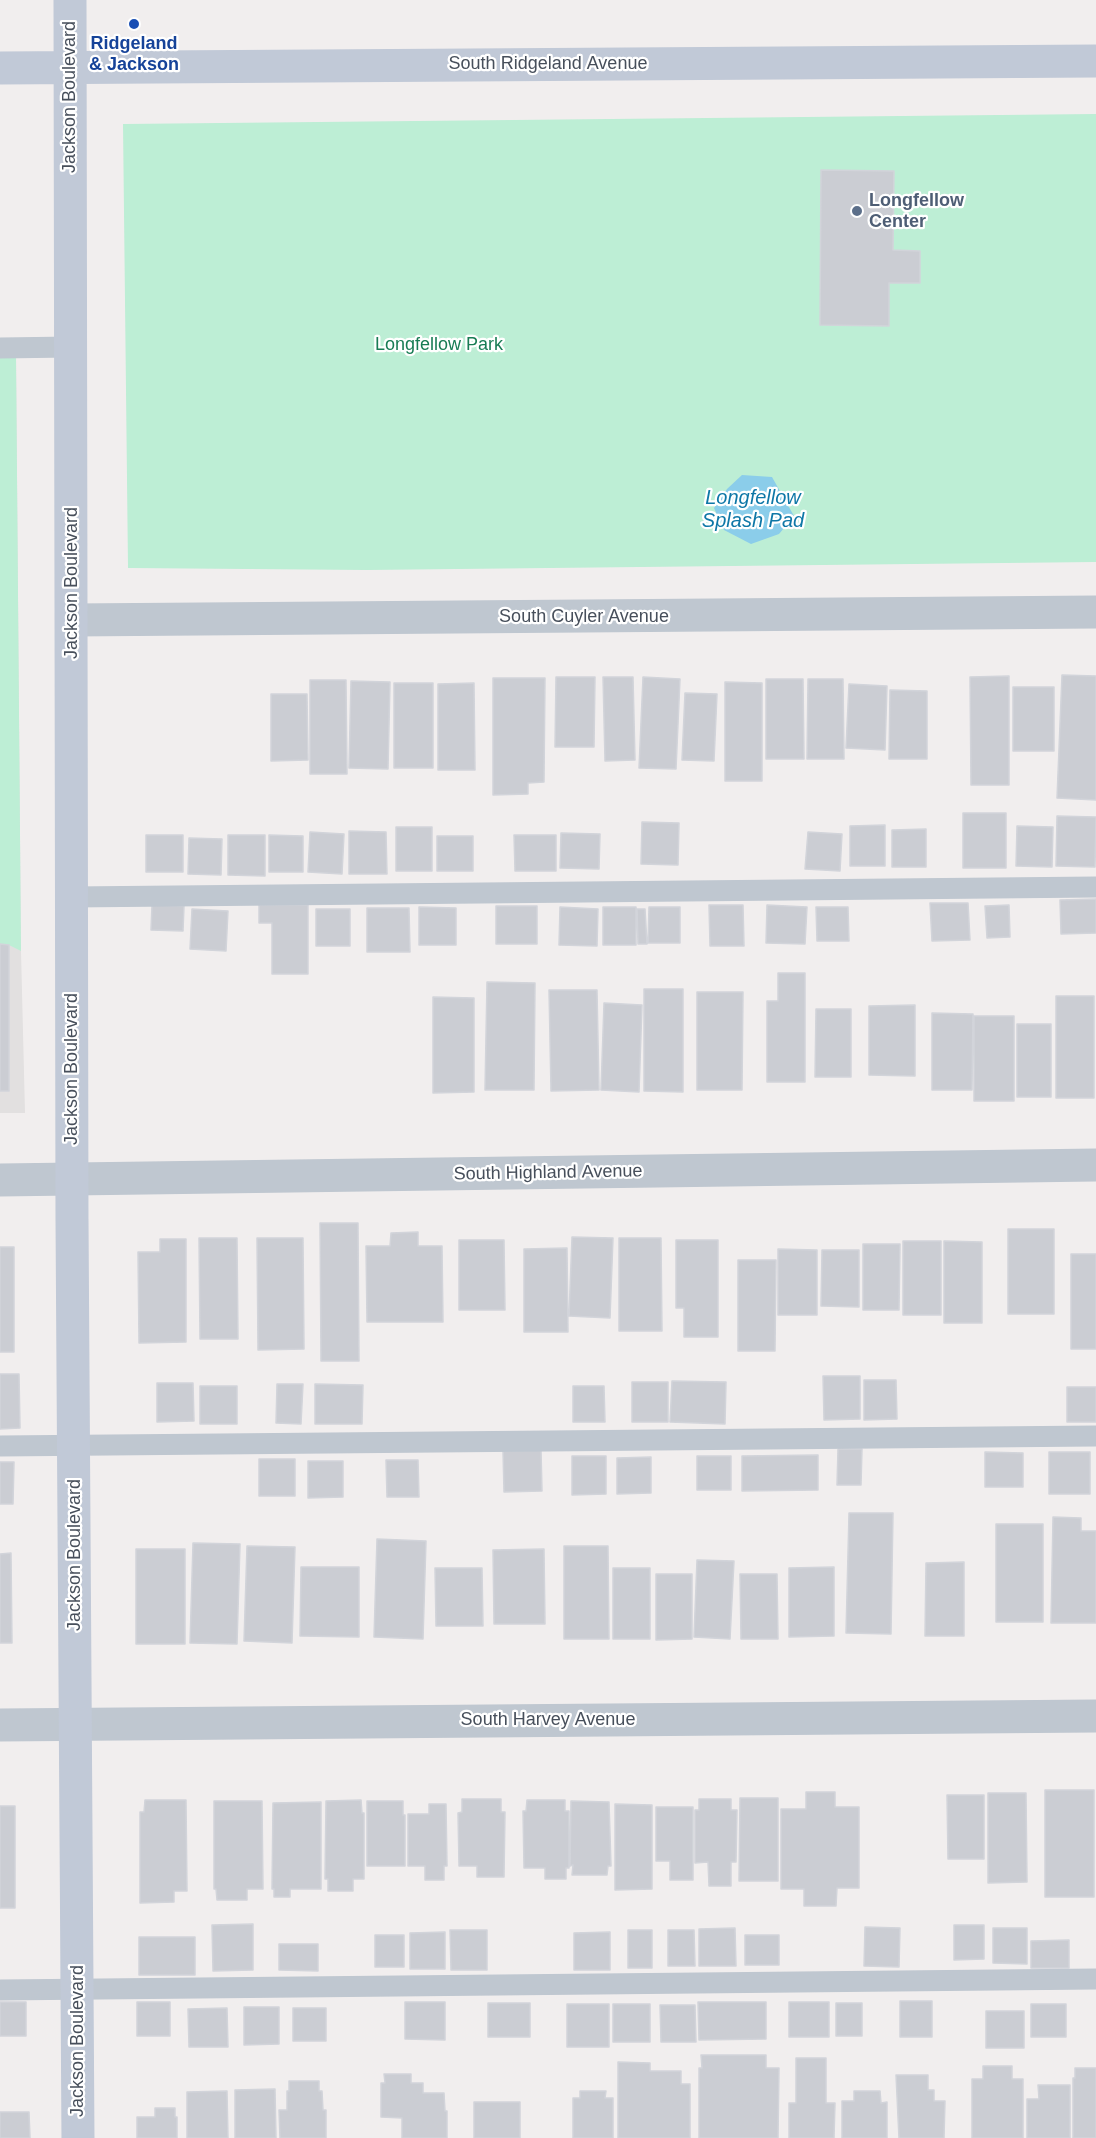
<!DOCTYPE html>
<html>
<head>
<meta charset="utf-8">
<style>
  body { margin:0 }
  canvas { display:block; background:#f1eeee }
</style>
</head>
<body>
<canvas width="1096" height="2138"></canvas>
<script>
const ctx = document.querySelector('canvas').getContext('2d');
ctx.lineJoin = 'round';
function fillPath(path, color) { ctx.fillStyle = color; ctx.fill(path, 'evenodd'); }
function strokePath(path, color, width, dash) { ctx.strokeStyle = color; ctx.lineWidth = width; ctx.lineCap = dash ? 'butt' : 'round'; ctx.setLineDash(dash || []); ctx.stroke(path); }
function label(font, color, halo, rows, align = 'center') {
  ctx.font = font + ' Arial,sans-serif'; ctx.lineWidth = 4.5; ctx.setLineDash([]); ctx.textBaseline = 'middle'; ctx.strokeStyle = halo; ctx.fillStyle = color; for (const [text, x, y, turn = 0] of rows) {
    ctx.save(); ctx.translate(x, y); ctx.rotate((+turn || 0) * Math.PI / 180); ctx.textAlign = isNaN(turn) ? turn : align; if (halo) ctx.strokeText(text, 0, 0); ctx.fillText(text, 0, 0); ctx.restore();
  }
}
fillPath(new Path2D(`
  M0,354H16L21,951L25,1113H0Z`), '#e2e0e0');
fillPath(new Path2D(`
  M1096,114V562L367,570L128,568L123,124Z
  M0,354H16L21,951L9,945L0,944Z`), '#bdeed5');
fillPath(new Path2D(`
  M742,475L772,477L794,516L779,534L751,544L724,530L714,508L727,489Z`), '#8bcdea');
const building = new Path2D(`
  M821,170L894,171L893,250L920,251V283H889V326L820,325Z
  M1062,675L1096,676V800L1057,798Z
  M1009,676V785H971L970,677Z
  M556,677H595L594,747H555Z
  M603,677H633L635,760L605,761Z
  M643,677L680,679L676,769L639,768Z
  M493,678H545L544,782L528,783V794L493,795Z
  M766,679H803L804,759H766Z
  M808,679H843L844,759H807Z
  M310,680H346L347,774H310Z
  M351,681L390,682L388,769L349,768Z
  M725,682L762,683V781H725Z
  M394,683H433V768H394Z
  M474,683L475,770H438V684Z
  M849,684L887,686L885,750L846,748Z
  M1013,687H1054V751H1013Z
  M890,690L927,691V759H889Z
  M685,693L717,694L714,761L682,760Z
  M271,694H307L308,760L271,761Z
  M963,813H1006V868H963Z
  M1057,816L1096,817L1095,867L1056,866Z
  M642,822L679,823L678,865L641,864Z
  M885,825V866H850V826Z
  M1017,826L1053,827L1052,867L1016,866Z
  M396,827H432V871H396Z
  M926,829V867H892V830Z
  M349,831L386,832L387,874H349Z
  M310,832L344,834L342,874L308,872Z
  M808,832L842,834L840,871L805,869Z
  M561,833L600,834L599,869L560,868Z
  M146,835H183V872H146Z
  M228,835H265V876L228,875Z
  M269,835L303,836V872H269Z
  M514,835H556V871H515Z
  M437,836H473V871H437Z
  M189,838L222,839L221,875L188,874Z
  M1096,899V933L1061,934L1060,900Z
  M930,903H968L970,940L932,941Z
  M152,905L184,906L183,931L151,930Z
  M259,905H308V974H272V923H259Z
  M709,905H743L744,946H710Z
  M767,905L807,907L805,944L766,943Z
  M1009,905L1010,937L987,938L985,906Z
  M496,906H537V944H496Z
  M419,907L456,908V945H419Z
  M560,907L598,909L597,946L559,945Z
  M603,907H636V945H603Z
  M649,907H680V943H648Z
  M816,907H848L849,941H817Z
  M367,908H409L410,952H367Z
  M192,909L228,911L226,951L190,949Z
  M316,909H350V946H316Z
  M637,909H645L647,944H638Z
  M0,944L9,945V1091H0Z
  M778,973H805V1082H767V1001H778Z
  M487,982L535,983L534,1090H485Z
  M644,989H683V1092L644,1091Z
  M549,990H597L599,1090L551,1091Z
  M697,992H743L742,1090H697Z
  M1056,996H1094V1098H1056Z
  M433,997L474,998V1092L433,1093Z
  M604,1003L642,1005L639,1092L601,1090Z
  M915,1005V1076L869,1075V1006Z
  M816,1009H851V1077H815Z
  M932,1013L973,1014L972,1090H932Z
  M974,1016H1014V1101H974Z
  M1017,1024H1051V1097H1017Z
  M320,1223H358L359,1361H321Z
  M1008,1229H1054V1314H1008Z
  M418,1232V1246H442L443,1322H367L366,1246H390L391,1233Z
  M572,1237L613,1238L610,1318L569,1316Z
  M199,1238H237L238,1339H200Z
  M257,1238H303L304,1349L258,1350Z
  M619,1238H661L662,1331H619Z
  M160,1239H186V1342L139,1343L138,1252H160Z
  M459,1240H504L505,1310H459Z
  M676,1240H718V1337H684V1308H676Z
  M903,1241H941V1315H903Z
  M944,1241L982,1242V1323H944Z
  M863,1244H900L899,1310H863Z
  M0,1247H14V1352H0Z
  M567,1248L568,1332H524V1249Z
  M778,1249L817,1250V1315H778Z
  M822,1250H859V1307L821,1306Z
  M1071,1254H1096V1349H1071Z
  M738,1260H776L775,1351H738Z
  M0,1374H19L20,1428L0,1429Z
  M823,1376H860V1419L824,1420Z
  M864,1380H896L897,1419L864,1420Z
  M672,1381L726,1382L725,1424L670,1422Z
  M632,1382H668V1422H632Z
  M157,1383H193L194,1421L157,1422Z
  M277,1384H303L301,1424L276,1423Z
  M315,1384L363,1385L362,1424H315Z
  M200,1386H237V1424H200Z
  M573,1386H604L605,1422H573Z
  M1067,1387H1096V1422H1067Z
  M838,1449H862L861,1485H837Z
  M541,1450L542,1491L504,1492L503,1451Z
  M985,1452L1023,1453V1487H985Z
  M1049,1452H1090V1494H1049Z
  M818,1455V1490L742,1491V1456Z
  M572,1456H606V1494L572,1495Z
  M697,1456H731V1490H697Z
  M651,1457V1493L617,1494V1458Z
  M259,1459H295V1496H259Z
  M386,1460H418L419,1497H387Z
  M308,1461H343V1497L308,1498Z
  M0,1462H14L13,1504H0Z
  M849,1513H893L891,1634L846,1633Z
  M1053,1517L1081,1518V1531H1096V1623H1051Z
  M996,1524H1043V1622H996Z
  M377,1539L426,1541L423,1639L374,1637Z
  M193,1543L240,1544L237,1644L190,1643Z
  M247,1546L295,1547L292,1643L244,1641Z
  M564,1546H608L609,1639H564Z
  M136,1549H185V1644H136Z
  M544,1549L545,1624H494L493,1550Z
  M11,1553L12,1643H0V1554Z
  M697,1560L734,1561L730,1639L694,1637Z
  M964,1562V1636H925L926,1563Z
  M301,1567H359V1637L300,1636Z
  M834,1567V1636L789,1637V1568Z
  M435,1568H482L483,1626H436Z
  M613,1568H650V1639H613Z
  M656,1574H692V1639L656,1640Z
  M740,1574H777L778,1639H741Z
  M1045,1790H1094V1897H1045Z
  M806,1792H835V1807H859V1888H837L836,1906H804V1889H781V1809H806Z
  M988,1793H1026L1027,1882L988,1883Z
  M947,1795H984V1859H948Z
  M740,1798H778V1881H739Z
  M462,1799H501V1812H505L504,1877H477V1866H459L458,1813L462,1812Z
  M699,1799H731V1810H737L736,1862H731V1886H709L708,1862L695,1863V1810H699Z
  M145,1800H186L187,1891H174V1902L140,1903V1812H144Z
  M361,1800L362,1813H364V1879H353V1891H328V1879H325L326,1801Z
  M527,1800H565V1811H569V1868H566V1879H545V1868H524L523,1811H526Z
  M214,1801H262L263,1889H247V1900H217L216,1889H214Z
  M367,1801H403V1815H405V1866H367Z
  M571,1801L609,1802L611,1866H608L607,1875H572L573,1865L570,1866Z
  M321,1802V1889H290V1897H274V1889H272L273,1803Z
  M429,1804H446L447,1866H444V1880H425V1866H408V1814H429Z
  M615,1804L652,1805V1889L615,1890Z
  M0,1806H15V1908H0Z
  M656,1807H693V1880H670V1861H656Z
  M253,1924V1970L213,1971L212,1925Z
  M954,1925H984V1959L954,1960Z
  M865,1927L900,1928L899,1967L864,1966Z
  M735,1928L736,1966H699V1929Z
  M993,1928H1027V1964L993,1963Z
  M450,1930H487V1970H451Z
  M628,1930H652V1968H628Z
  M668,1930H694L695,1966H668Z
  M445,1932V1969H410V1933Z
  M610,1932V1970H574V1933Z
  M375,1935H404V1967H375Z
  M745,1935H779V1965H745Z
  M139,1937H195V1975H139Z
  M1069,1940V1968H1031V1941Z
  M279,1944H318V1971L279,1970Z
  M900,2001H932V2037H900Z
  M0,2002H26V2036H0Z
  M137,2002H170V2036H137Z
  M405,2002H445V2040L405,2039Z
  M698,2002H766V2039L699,2040Z
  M789,2002H829V2037H789Z
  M488,2003H530V2037H488Z
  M836,2003H862V2036H836Z
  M567,2004H609V2047H567Z
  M613,2004H650V2042H613Z
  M1031,2004H1066V2037H1031Z
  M660,2005H695L696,2042H661Z
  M244,2007H279V2044L244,2045Z
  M227,2008L228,2047H189L188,2009Z
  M293,2008H326V2041H293Z
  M986,2011H1024V2048H986Z
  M701,2055H766V2068H779L778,2138H699V2068H702Z
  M796,2058H826V2103H835L834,2138H789V2103H796Z
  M618,2062L650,2063V2071H681V2084H690V2138H618Z
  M983,2066H1012V2079H1023V2138H972V2079H983Z
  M1075,2068H1096V2138H1073V2078H1075Z
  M384,2074H411V2083H423V2093H444L445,2111H447V2138H402V2118L381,2117V2083H385Z
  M896,2075H928V2090H934V2101H945L944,2138H899Z
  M289,2081H319V2091H322L323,2110H326V2138H280L279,2110H287V2091H289Z
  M1038,2085H1070V2138H1027V2099H1039Z
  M275,2089L276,2138H235V2090Z
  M227,2091L228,2138H187V2092Z
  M580,2091H606L605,2098H613V2138H573V2098H580Z
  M854,2091H880L881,2103L887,2102V2138H842V2101H854Z
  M474,2102H520V2138H474Z
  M155,2108H175V2117H177V2138H137V2117H155Z
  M0,2112H29L30,2138H0Z`);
fillPath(building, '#cbcdd3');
strokePath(building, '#d2d4da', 1.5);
strokePath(new Path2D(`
  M0,348L71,347
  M72,897L1096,887
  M0,1446L1096,1436
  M0,1990L1096,1979`), '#bfc7d0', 21);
strokePath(new Path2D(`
  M72,620L1096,612
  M0,1180L1096,1165
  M0,1725L1096,1716`), '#bfc7d0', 33);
strokePath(new Path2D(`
  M70,0L72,1219L78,2138
  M0,68L1096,61`), '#c1c9d7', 33);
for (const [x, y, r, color] of [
  [134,24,6,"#1a4fb4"],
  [857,211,6,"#5c6f8a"]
]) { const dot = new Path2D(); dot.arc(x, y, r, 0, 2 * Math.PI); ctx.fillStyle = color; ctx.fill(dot); strokePath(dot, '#fff', 2); }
label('bold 18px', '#164399', '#fff', [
  ["Ridgeland",134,44],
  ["& Jackson",134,65]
]);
label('18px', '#474f5b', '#fff', [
  ["South Ridgeland Avenue",548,64],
  ["Jackson Boulevard",70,97,-90],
  ["Jackson Boulevard",72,583,-90],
  ["South Cuyler Avenue",584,617],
  ["Jackson Boulevard",72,1069,-90],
  ["South Highland Avenue",548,1173,-1],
  ["Jackson Boulevard",75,1555,-90],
  ["South Harvey Avenue",548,1720],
  ["Jackson Boulevard",78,2041,-90]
]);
label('bold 18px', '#4e5e75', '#fff', [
  ["Longfellow",869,201],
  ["Center",869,222]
], 'left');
label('18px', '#187c54', '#fff', [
  ["Longfellow Park",439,345]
]);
label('italic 20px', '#0e77a7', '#fff', [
  ["Longfellow",753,498],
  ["Splash Pad",753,521]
]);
</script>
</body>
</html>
